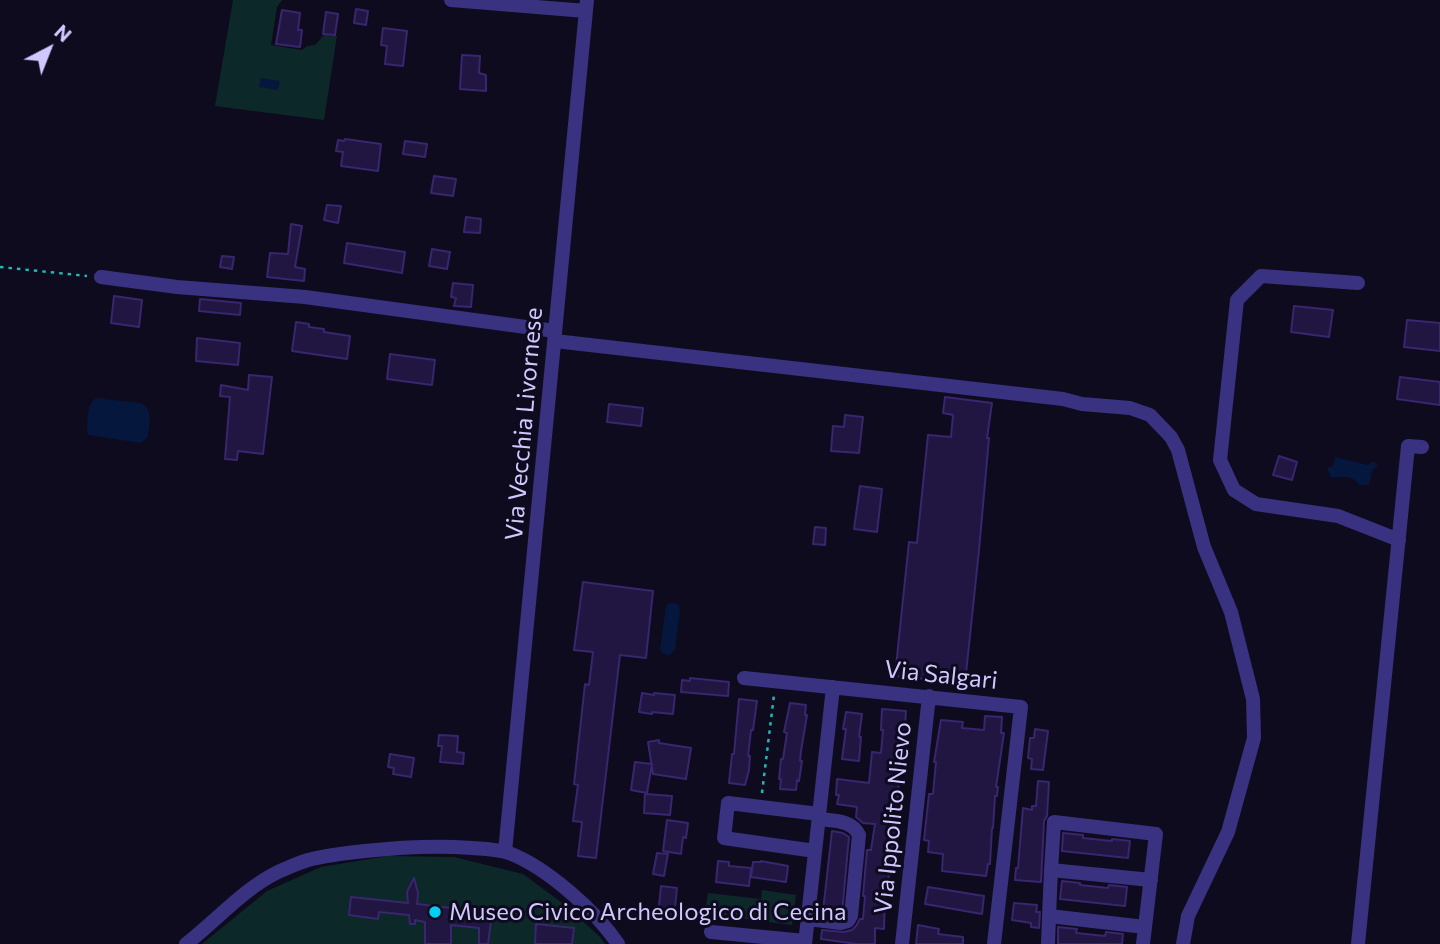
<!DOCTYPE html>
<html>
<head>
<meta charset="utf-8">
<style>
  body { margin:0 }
  #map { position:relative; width:1440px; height:944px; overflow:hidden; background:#0f0b1f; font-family:Commissioner,sans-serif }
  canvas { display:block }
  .north { position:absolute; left:14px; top:14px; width:70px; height:70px; -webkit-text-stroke:5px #0f0b1f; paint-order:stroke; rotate:42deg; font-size:19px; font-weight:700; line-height:28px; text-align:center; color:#d1c8ff }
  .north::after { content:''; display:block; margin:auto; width:24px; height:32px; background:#d1c8ff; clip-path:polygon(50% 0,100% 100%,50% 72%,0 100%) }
</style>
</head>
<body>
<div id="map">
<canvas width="1440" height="944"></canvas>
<div class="north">N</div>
</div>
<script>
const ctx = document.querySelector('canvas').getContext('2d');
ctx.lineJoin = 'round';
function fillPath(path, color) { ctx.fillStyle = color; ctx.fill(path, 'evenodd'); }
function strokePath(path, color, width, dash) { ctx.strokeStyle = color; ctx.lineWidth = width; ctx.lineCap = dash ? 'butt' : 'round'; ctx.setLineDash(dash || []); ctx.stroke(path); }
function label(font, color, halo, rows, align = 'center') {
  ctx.font = font + ' Commissioner,sans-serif'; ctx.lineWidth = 6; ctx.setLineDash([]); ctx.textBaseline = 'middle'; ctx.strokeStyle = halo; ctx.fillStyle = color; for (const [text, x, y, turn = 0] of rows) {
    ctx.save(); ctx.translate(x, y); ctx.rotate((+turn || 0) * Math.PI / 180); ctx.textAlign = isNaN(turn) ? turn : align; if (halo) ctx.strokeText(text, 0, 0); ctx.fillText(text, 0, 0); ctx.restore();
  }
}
fillPath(new Path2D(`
  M233,0H282L277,7L271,45L302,50L307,46L315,45L324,35L337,36L324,120L215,106Z
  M388,856L454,857L523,874L565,905L601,938L605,944H202L267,891L321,867Z
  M762,890L796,895L792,925L705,914L708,893L761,899Z`), '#0d2829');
fillPath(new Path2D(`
  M261,78L280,81L278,90L259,87Z
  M96,398L140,403C154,409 149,424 148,437L141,443L89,435L87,432C88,421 86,405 96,398Z
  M1335,457L1368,465L1371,462H1375L1378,466L1372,470L1370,481L1368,485H1360L1355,480L1349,477H1331L1327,468L1333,466Z
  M669,603H674L678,605L680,609L675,649L670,655L662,653L660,650L666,606Z`), '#06173d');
const building = new Path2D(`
  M356,9L368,11L366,25L354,23Z
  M282,10L300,13L298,30H302L300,47L276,44Z
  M326,12L338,14L335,35L323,34Z
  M383,28L407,31L403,66L385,64L387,46L381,45Z
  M462,55L480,56L479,73L486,75V91L460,89Z
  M345,139L381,144L378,171L341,166L343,152L336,151L338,140L344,141Z
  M405,141L427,144L425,157L403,154Z
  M434,176L456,179L453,196L431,193Z
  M327,205L341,206L338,223L324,220Z
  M466,217L481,219L480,233L464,232Z
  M291,224L302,226L295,267L305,269L304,281L267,277L270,253L288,254Z
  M347,243L405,252L402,273L344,263Z
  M432,249L450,252L447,269L429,266Z
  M222,256L234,257L232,269L220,267Z
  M453,283L473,285L471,307L454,306L456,298L451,297Z
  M114,296L142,300L139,327L111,323Z
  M200,299L241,303L240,315L199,311Z
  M1294,306L1333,310L1329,337L1291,332Z
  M1407,320L1440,323V351L1404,347Z
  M296,322L309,324V327L324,329V332L350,336L347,359L292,351Z
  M197,338L240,343L238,365L196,361Z
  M390,354L435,360L432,385L387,379Z
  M249,375L272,377L263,454L238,451L237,460L225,459L230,397L220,396L221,385L248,390Z
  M1400,377L1440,382V405L1397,399Z
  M945,397L992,403L987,438H989L979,550L965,683L895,676L909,542L917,543L928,435L951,437L953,415L943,413Z
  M609,404L643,408L641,426L607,422Z
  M845,415L863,417L859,453L831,451L833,426L844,427Z
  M1279,456L1297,462L1292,480L1273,475Z
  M860,486L882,489L877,532L854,529Z
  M815,527L826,528L825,545L813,544Z
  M583,582L653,591L646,658L620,655L596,858L578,856L582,822L573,821L578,785L574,784L585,684L589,685L593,652L574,650Z
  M690,678L729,682L728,696L681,692L682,680L690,681Z
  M642,693L654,695V693L675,695L673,714L652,712V714L639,712Z
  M739,699L757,701L753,730H751L748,756H750L749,770L745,785L729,783L732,754H734Z
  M790,703L806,705L805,715H807L801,751L800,761H802L799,781L797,780L796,790L780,789L781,779H779L781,759H783L787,733L784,732Z
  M882,709L906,711L905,725H908L907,736L902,735L897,811H900L899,825L897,838L894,837L887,889H885L884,929L875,928V944H857L821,939L822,930L844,932L852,930L856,926L860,919H863L865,896H863L867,850H871L875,824L863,823L856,817L857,807L837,804L839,795H836L837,779L869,783L872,752L881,753L883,730H881Z
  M846,712L862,714L859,737H861L859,761L842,759L846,729H843Z
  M985,716L1002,717L1001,733H1004L996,787H998L997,796H995L993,828H992L990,864H988L986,876L942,871L943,854L928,852L929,841L924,840L929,794H933L936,762H934L941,720L963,722L962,728L984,730Z
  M1035,729L1048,731L1043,770L1031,769L1032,759L1028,758L1030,738H1034Z
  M439,735L458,736L457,752L464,753L463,764L440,762L442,746H438Z
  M659,740V743L691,748L686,779L653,774L648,742Z
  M390,754L414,758L411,777L393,774L394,768L388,767Z
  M635,762L652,764L647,793L631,790Z
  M1038,781L1049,782L1047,816L1044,821L1041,882L1015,880L1016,868H1018L1023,808L1032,810V806H1036Z
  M645,794L672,796L670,815L644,813Z
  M667,820L688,823L686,838L683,837L681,854L663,851Z
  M832,831L843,833L849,837L842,913H840L823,911Z
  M1063,833L1083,835V838L1112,841V839L1130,841L1128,858L1062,851Z
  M657,853L668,854L664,876L653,874Z
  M718,861L729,862V866L751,868L749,886L716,882Z
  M761,861L788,866L786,882L751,877L753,862H761Z
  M414,878L418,893L417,904L492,913L488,944H479V928L451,925V944H425V922L415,920V924H410L409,915L379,912L378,919L349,915L351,897L408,903L407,892Z
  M1062,881L1080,883V885L1108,888L1109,885L1127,887L1125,906L1060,899Z
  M661,886L677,888L674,917L658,915Z
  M928,887L984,896L982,914L925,904Z
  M1014,903L1037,905L1036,912H1040L1039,928L1031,927V923L1012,920Z
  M536,924L574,928L572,944H535Z
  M918,925L939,929L938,934L963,937V944H916Z
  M1058,927L1077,929L1076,933L1105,936L1106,932L1123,934L1122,944H1058Z`);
fillPath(building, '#211541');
strokePath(building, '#38266e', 2);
strokePath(new Path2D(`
  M0,267L87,276
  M762,793L774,695`), '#25b6b6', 2.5, [3.5, 5]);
strokePath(new Path2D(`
  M451,0L586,11
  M101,277L177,287L305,297L555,331
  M1358,283L1261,276L1237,300L1220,460L1234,490L1256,504L1338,516L1399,540
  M555,341L1063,399L1082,404L1130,408L1150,415L1171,437L1178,450L1204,547L1231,612L1253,699L1254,738L1228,832L1188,916L1183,944
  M744,678L1021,707L994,944
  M815,851L724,838L728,803L819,814
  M505,852L587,0
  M1051,870L1049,916L1145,927
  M808,919L841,923L848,921L851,916L859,835C852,820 834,821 819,819
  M711,932L805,941
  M186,944C216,921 243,889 278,872C287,868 298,863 308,860C327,855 346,853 365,851C401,847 436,845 472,848C484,849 497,849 509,853C546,867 596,911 618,944
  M805,944L833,687
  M902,944L929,696
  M1048,944L1049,916
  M1143,944L1156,834L1054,822L1051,870L1151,880
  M1358,944L1408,446L1422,447`), '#393281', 14);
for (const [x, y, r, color] of [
  [435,912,7,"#00cef3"]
]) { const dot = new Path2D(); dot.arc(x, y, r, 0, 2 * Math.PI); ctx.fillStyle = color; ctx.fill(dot); strokePath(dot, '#0f0b1f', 2.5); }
label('24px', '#d1c8ff', '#0f0b1f', [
  ["Via Vecchia Livornese",524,424,-85],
  ["Via Salgari",941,675,6],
  ["Via Ippolito Nievo",893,818,-84]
]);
label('24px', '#d1c8ff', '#0f0b1f', [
  ["Museo Civico Archeologico di Cecina",449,912]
], 'left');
</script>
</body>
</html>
